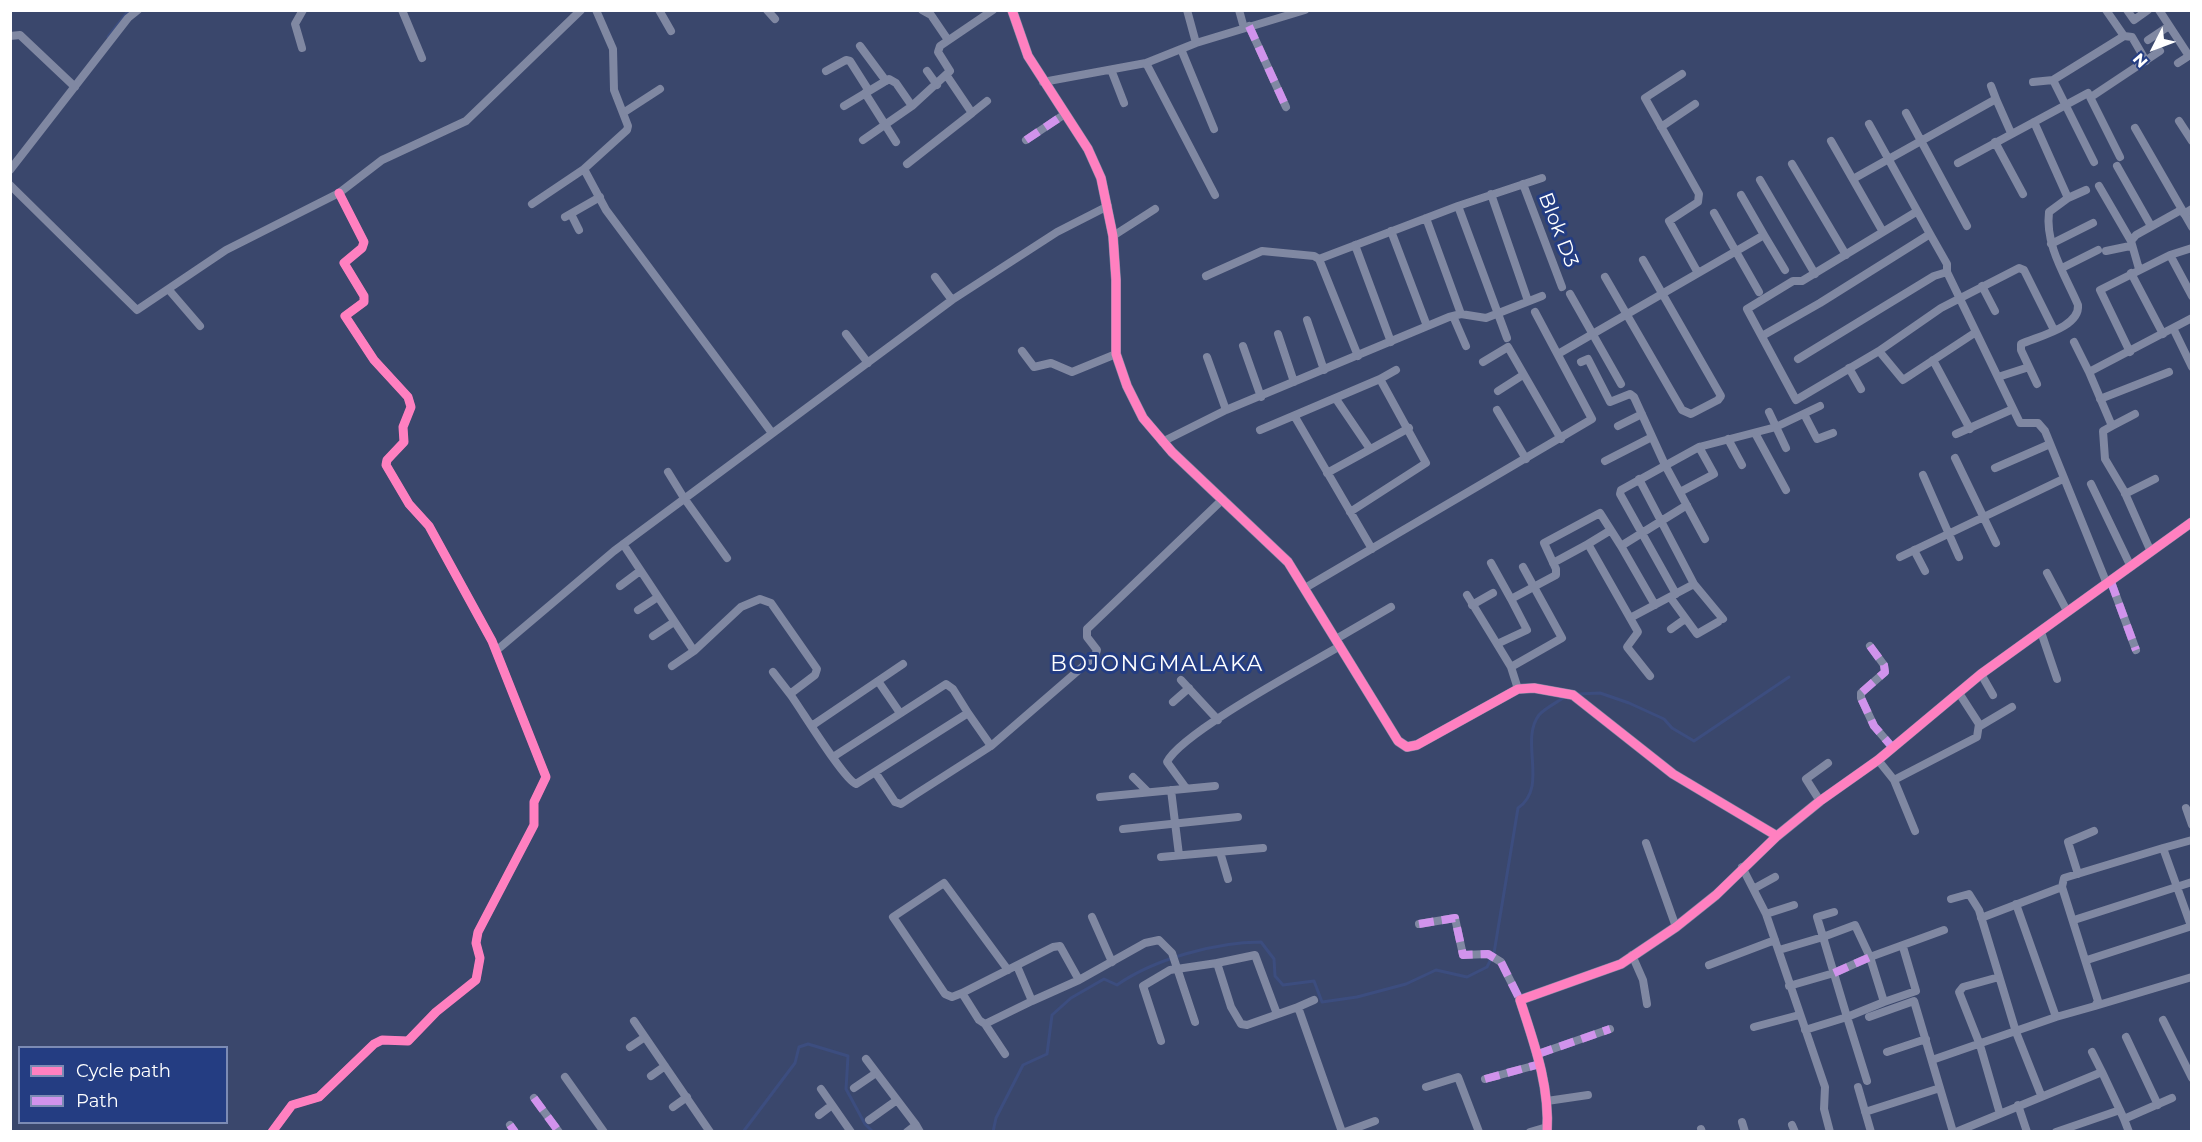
<!DOCTYPE html>
<html>
<head>
<meta charset="utf-8">
<style>
  body { margin:0 }
  #map { position:relative; width:2202px; height:1142px; overflow:hidden; background:#3a476c; font-family:Montserrat,sans-serif }
  canvas { display:block }
  .frame { position:absolute; inset:0; border:12px solid #fff; pointer-events:none }
  .legend { position:absolute; left:18px; top:1046px; width:210px; height:78px; box-sizing:border-box; background:#243d82; border:2px solid #7c8bb4; margin:0; padding:8px 10px; list-style:none; font-size:18px; color:#fff }
  .legend li { display:flex; align-items:center; gap:12px; height:30px }
  .legend b { width:30px; border:2px solid #7c8bb4 }
  .north { position:absolute; left:2124px; top:18px; width:60px; height:60px; -webkit-text-stroke:4px #243d82; paint-order:stroke; rotate:228deg; font-size:16px; font-weight:700; line-height:24px; text-align:center; color:#fff }
  .north::after { content:''; display:block; margin:auto; width:21px; height:27px; background:#fff; clip-path:polygon(50% 0,100% 100%,50% 72%,0 100%) }
</style>
</head>
<body>
<div id="map">
<canvas width="2202" height="1142"></canvas>
<div class="frame"></div>
<ul class="legend">
<li><b style="height:8px;background:#ff80c0"></b>Cycle path</li>
<li><b style="height:8px;background:#d193ec"></b>Path</li>
</ul>
<div class="north">N</div>
</div>
<script>
const ctx = document.querySelector('canvas').getContext('2d');
ctx.lineJoin = 'round';
function strokePath(path, color, width, dash) { ctx.strokeStyle = color; ctx.lineWidth = width; ctx.lineCap = dash ? 'butt' : 'round'; ctx.setLineDash(dash || []); ctx.stroke(path); }
function label(font, color, halo, rows, align = 'center') {
  ctx.font = font + ' Montserrat,sans-serif'; ctx.lineWidth = 6; ctx.setLineDash([]); ctx.textBaseline = 'middle'; ctx.strokeStyle = halo; ctx.fillStyle = color; for (const [text, x, y, turn = 0] of rows) {
    ctx.save(); ctx.translate(x, y); ctx.rotate((+turn || 0) * Math.PI / 180); ctx.textAlign = isNaN(turn) ? turn : align; if (halo) ctx.strokeText(text, 0, 0); ctx.fillText(text, 0, 0); ctx.restore();
  }
}
strokePath(new Path2D(`
  M108,37L129,10
  M1578,694L1600,693L1629,703L1664,719L1672,728L1694,741L1789,677
  M743,1132L795,1063L799,1047L808,1044L848,1056L846,1089L865,1124L873,1132
  M993,1132L996,1118L1023,1065L1047,1054L1052,1015L1071,998L1104,979L1117,985C1154,959 1216,942 1261,942L1274,959L1275,976L1283,985L1314,981L1322,1002L1357,997L1406,984L1436,970L1467,977L1487,967L1494,953L1518,808C1549,787 1519,741 1539,715C1545,708 1558,702 1566,696`), '#3c4d7f', 3);
strokePath(new Path2D(`
  M402,10L422,58
  M659,10L671,31
  M767,10L775,19
  M922,10L931,15L948,40
  M1187,10L1196,43
  M1239,10L1244,28
  M2106,10L2124,36L2132,37L2146,61
  M2127,10L2134,20L2148,10
  M2159,10L2189,56
  M1249,26L1286,107
  M10,36L20,35L75,87
  M2148,40L2169,26
  M860,46L886,81
  M302,48L295,24L303,10
  M1181,49L1214,129
  M1146,63L1215,195
  M2178,63L2192,54
  M826,71L846,60L850,61L869,91
  M927,71L937,85
  M1112,72L1124,103
  M1682,74L1645,98L1699,194L1698,202L1669,221L1698,273
  M2053,80L2094,162
  M1043,82L1146,63L1196,43L1305,10
  M2033,82L2053,80L2124,36
  M1991,86L1996,99
  M865,93L896,142
  M2091,97L2160,51
  M844,106L889,79L896,83L912,106L950,71L938,52L940,46L993,10
  M623,113L660,89
  M972,113L987,101
  M1906,113L1967,226
  M2179,121L2192,141
  M2034,122L2068,198L2049,212C2045,245 2065,275 2078,305C2080,327 2039,336 2021,344V350L2037,384
  M1869,124L1930,234
  M1661,127L1695,104
  M2135,128L2192,227
  M863,140L912,106
  M1026,140L1065,114
  M1831,141L1883,232
  M1995,142L2023,194
  M1958,163L2088,93L2120,157
  M907,164L972,113L947,76
  M1792,164L1846,255
  M2117,166L2151,226
  M584,169L627,130L628,126L614,90L613,49L596,10
  M10,170L128,18L138,10
  M1853,179L1996,99L2011,133
  M1760,180L1815,274
  M1523,184L1562,287
  M10,185L137,310L226,250L339,193L382,160L466,121L581,10
  M2099,186L2131,241
  M1491,194L1528,301
  M2068,198L2086,190
  M532,204L584,169L606,210L772,433
  M1458,206L1507,338
  M1714,213L1759,292
  M571,214L579,230
  M2184,214L2192,209
  M565,217L600,197
  M1426,218L1461,314
  M1391,231L1427,326
  M1764,235L1785,270
  M1113,236L1155,209
  M2051,244L2093,223
  M1355,245L1391,342
  M2192,248L2170,255L2192,296
  M2106,251L2130,246
  M1319,259L1358,356
  M2062,268L2098,250
  M2139,269L2131,241L2136,235L2181,210
  M2131,273L2163,334
  M1206,276L1262,251L1314,256L1319,259L1458,206L1542,178
  M935,277L952,300
  M1605,277L1682,410L1691,414L1718,400L1721,396L1643,260
  M1982,286L1995,311
  M169,290L200,326
  M1570,294L1621,384
  M1453,316L1466,346
  M1307,320L1324,370
  M2173,328L2192,367
  M1976,332L1903,380L1879,351L1941,308L2019,268L2024,270L2054,330
  M846,334L868,363
  M1278,334L1294,382
  M1762,336L1820,303L1930,234L1947,264V272
  M2074,342L2089,372
  M1243,346L1261,397
  M1022,351L1034,367L1051,363L1072,372L1116,354
  M1879,351L1796,400L1747,309L1793,281H1802L1916,212
  M2130,352L2100,290L2170,255
  M1558,354L1764,235L1741,195
  M1207,357L1226,410
  M1798,359L1934,276L1947,272L2020,423H2038L2045,431L2107,584
  M1933,360L1970,429
  M1483,362L1508,347L1561,439
  M1581,362L1588,359L1610,402L1630,394L1634,397L1665,465L1705,539
  M1849,368L1861,389
  M1998,377L2029,367
  M1380,379L1396,370
  M1498,391L1523,375
  M1336,399L1370,449
  M2100,399L2169,372
  M1497,410L1526,459
  M1769,412L1786,448
  M1804,414L1817,439L1833,433
  M1295,417L1372,549
  M1618,426L1642,414
  M2112,426L2135,414
  M1260,430L1380,379L1426,463L1350,512
  M1755,433L1786,490
  M1956,434L2013,409
  M1728,439L1742,465
  M1162,442L1226,410L1449,317L1461,314L1486,318L1542,296
  M1955,458L1996,543
  M1605,461L1652,437
  M1995,468L2050,444
  M668,472L684,498L727,558
  M1327,473L1409,428
  M1923,475L1959,557
  M1639,479L1694,584
  M2091,484L2131,567
  M1680,492L1714,474L1699,447
  M2125,494L2155,479
  M623,544L694,651L741,607L760,599L771,603L817,669L815,675L790,694C801,709 844,780 856,784L968,713L953,689L946,684L833,757
  M1588,544L1611,530
  M1621,546L1655,605
  M1914,550L1925,571
  M2151,552L2124,491L2105,459L2103,431L2112,426L2089,372L2192,318
  M1900,557L2063,479
  M1491,563L1511,599
  M1553,563L1588,544L1638,632L1627,647L1650,676
  M2047,573L2067,611
  M2111,582L2136,650
  M620,586L640,571
  M1305,588L1592,419L1535,312
  M1676,594L1620,494L1621,490L1699,447L1776,427L1820,406
  M1467,595L1497,644
  M1670,597L1697,634L1718,622
  M1472,605L1493,593
  M638,610L658,597
  M1630,618L1694,584L1723,619
  M1671,629L1685,619
  M2041,632L2057,679
  M653,636L674,622
  M1336,639L1391,607
  M1870,646L1884,665L1885,672L1861,693V698L1874,726L1893,748
  M497,650L614,551L952,300L1057,232L1108,206
  M672,666L694,651
  M1511,667L1562,638L1523,567
  M773,672L790,694
  M1981,674L1993,695
  M1181,680L1218,720
  M878,681L900,713
  M1518,689L1511,667L1497,644L1527,630L1511,599L1556,575V569L1544,543L1600,513L1621,546L1687,505
  M1173,702L1189,688
  M813,725L903,664
  M1980,726L2012,707
  M991,746L1095,656L1097,650L1087,637V629L1223,499
  M1878,760L1894,780L1977,737L1979,724L1959,693
  M875,772L895,802L901,804L913,796L991,746L968,713
  M1133,777L1148,792
  M1894,780L1915,831
  M1186,788L1167,762C1181,733 1306,666 1340,646
  M1171,790L1179,855
  M1100,797L1215,786
  M1820,801L1806,779L1828,763
  M2186,808L2192,825
  M1123,829L1238,817
  M1646,843L1676,927
  M2163,848L2192,840
  M1220,852L1228,879
  M1161,857L1263,848
  M1742,867L1766,914L1825,1087L1824,1109L1830,1132
  M2078,874L2068,842L2094,831
  M1755,888L1775,877
  M1951,899L1969,894L1979,910L2016,1032L2041,1095
  M1766,914L1794,905
  M1092,917L1112,962
  M1981,918L2062,887
  M2074,920L2192,882
  M1419,924L1455,918L1463,955L1488,954L1501,962L1520,1000
  M1779,950L1823,937L1817,917L1834,912
  M1632,955L1643,980L1647,1004
  M2087,960L2192,926
  M1217,963L1255,955L1277,1014
  M1709,965L1775,940
  M1017,966L1032,1001L1079,980L1145,943L1159,940L1172,953L1195,1022
  M1008,970L944,883L893,917L945,994L952,997L962,993L979,1020L985,1024L1032,1001
  M1999,977L1963,987L1959,992L1980,1045L2000,1114
  M1789,986L1834,973L1870,957L1884,1002L1847,1017L1823,937L1855,925L1870,957L1944,930
  M962,993L1053,947L1060,946L1079,980
  M1884,1002L1916,991L1903,947
  M2095,1006L2192,977
  M1298,1007L1314,1000
  M1869,1017L1914,1001L1953,1132
  M2056,1017L2095,1006L2098,1001L2062,887L2064,878L2163,848L2191,926
  M2163,1020L2192,1078
  M634,1021L710,1132
  M985,1024L1005,1054
  M1754,1027L1799,1015
  M1805,1030L1847,1017L1867,1081
  M2126,1037L2158,1105
  M1161,1041L1143,986L1170,970L1217,963L1231,1007L1241,1024L1247,1025L1298,1007L1342,1132
  M630,1047L645,1037
  M1887,1052L1926,1039
  M2092,1052L2102,1072
  M1538,1054L1610,1029
  M866,1059L916,1125
  M1932,1060L2056,1017L2016,904
  M651,1076L665,1066
  M565,1077L604,1132
  M1485,1079L1540,1064
  M1426,1087L1458,1077L1479,1132
  M1858,1087L1871,1132
  M854,1088L876,1073
  M821,1089L851,1132
  M534,1098L559,1132
  M1547,1101L1588,1095
  M2018,1105L2027,1132
  M673,1107L687,1097
  M1865,1112L1940,1088
  M819,1115L832,1105
  M869,1120L897,1100
  M1742,1122L1745,1132
  M510,1125L515,1132
  M1792,1125L1795,1132
  M1701,1129L1702,1132
  M272,1132L292,1105L319,1097L374,1044L382,1040L408,1041L436,1012L476,980L480,958L476,943L478,932L534,825V802L546,777L492,641L429,526L409,504L386,465L387,460L404,442L403,427L411,407L408,397L374,360L345,316L364,302V296L344,263L362,248L364,242L339,193
  M907,1132L916,1125L920,1132
  M1345,1132L1375,1121
  M1530,1132L1547,1127
  M1956,1132L2102,1072L2124,1119
  M2056,1132L2120,1110
  M2129,1132L2124,1119L2172,1098`), '#8088a2', 8);
strokePath(new Path2D(`
  M1012,10L1028,56L1088,149L1101,178L1113,236L1116,280V354L1127,386L1143,418L1172,452L1288,562L1398,741L1407,747L1417,745L1518,689L1534,688L1573,695L1673,774L1777,836
  M1547,1132C1550,1086 1534,1043 1520,1000L1621,964L1676,927L1716,895L1777,836L1820,801L1878,760L1981,674L2192,522`), '#8088a2', 10);
strokePath(new Path2D(`
  M1249,26L1286,107
  M1026,140L1065,114
  M2111,582L2136,650
  M1870,646L1884,665L1885,672L1861,693V698L1874,726L1893,748
  M1419,924L1455,918L1463,955L1488,954L1501,962L1520,1000
  M1834,973L1870,957
  M1538,1054L1610,1029
  M1485,1079L1540,1064
  M534,1098L559,1132
  M510,1125L515,1132`), '#d193ec', 8, [15, 8]);
strokePath(new Path2D(`
  M1012,10L1028,56L1088,149L1101,178L1113,236L1116,280V354L1127,386L1143,418L1172,452L1288,562L1398,741L1407,747L1417,745L1518,689L1534,688L1573,695L1673,774L1777,836
  M272,1132L292,1105L319,1097L374,1044L382,1040L408,1041L436,1012L476,980L480,958L476,943L478,932L534,825V802L546,777L492,641L429,526L409,504L386,465L387,460L404,442L403,427L411,407L408,397L374,360L345,316L364,302V296L344,263L362,248L364,242L339,193
  M1547,1132C1550,1086 1534,1043 1520,1000L1621,964L1676,927L1716,895L1777,836L1820,801L1878,760L1981,674L2192,522`), '#ff80c0', 9);
label('20px', '#fff', '#243d82', [
  ["Blok D3",1558,230,69]
]);
ctx.letterSpacing = '1.5px';
label('22px', '#fff', '#243d82', [
  ["BOJONGMALAKA",1157,665]
]);
ctx.letterSpacing = '0px';
</script>
</body>
</html>
